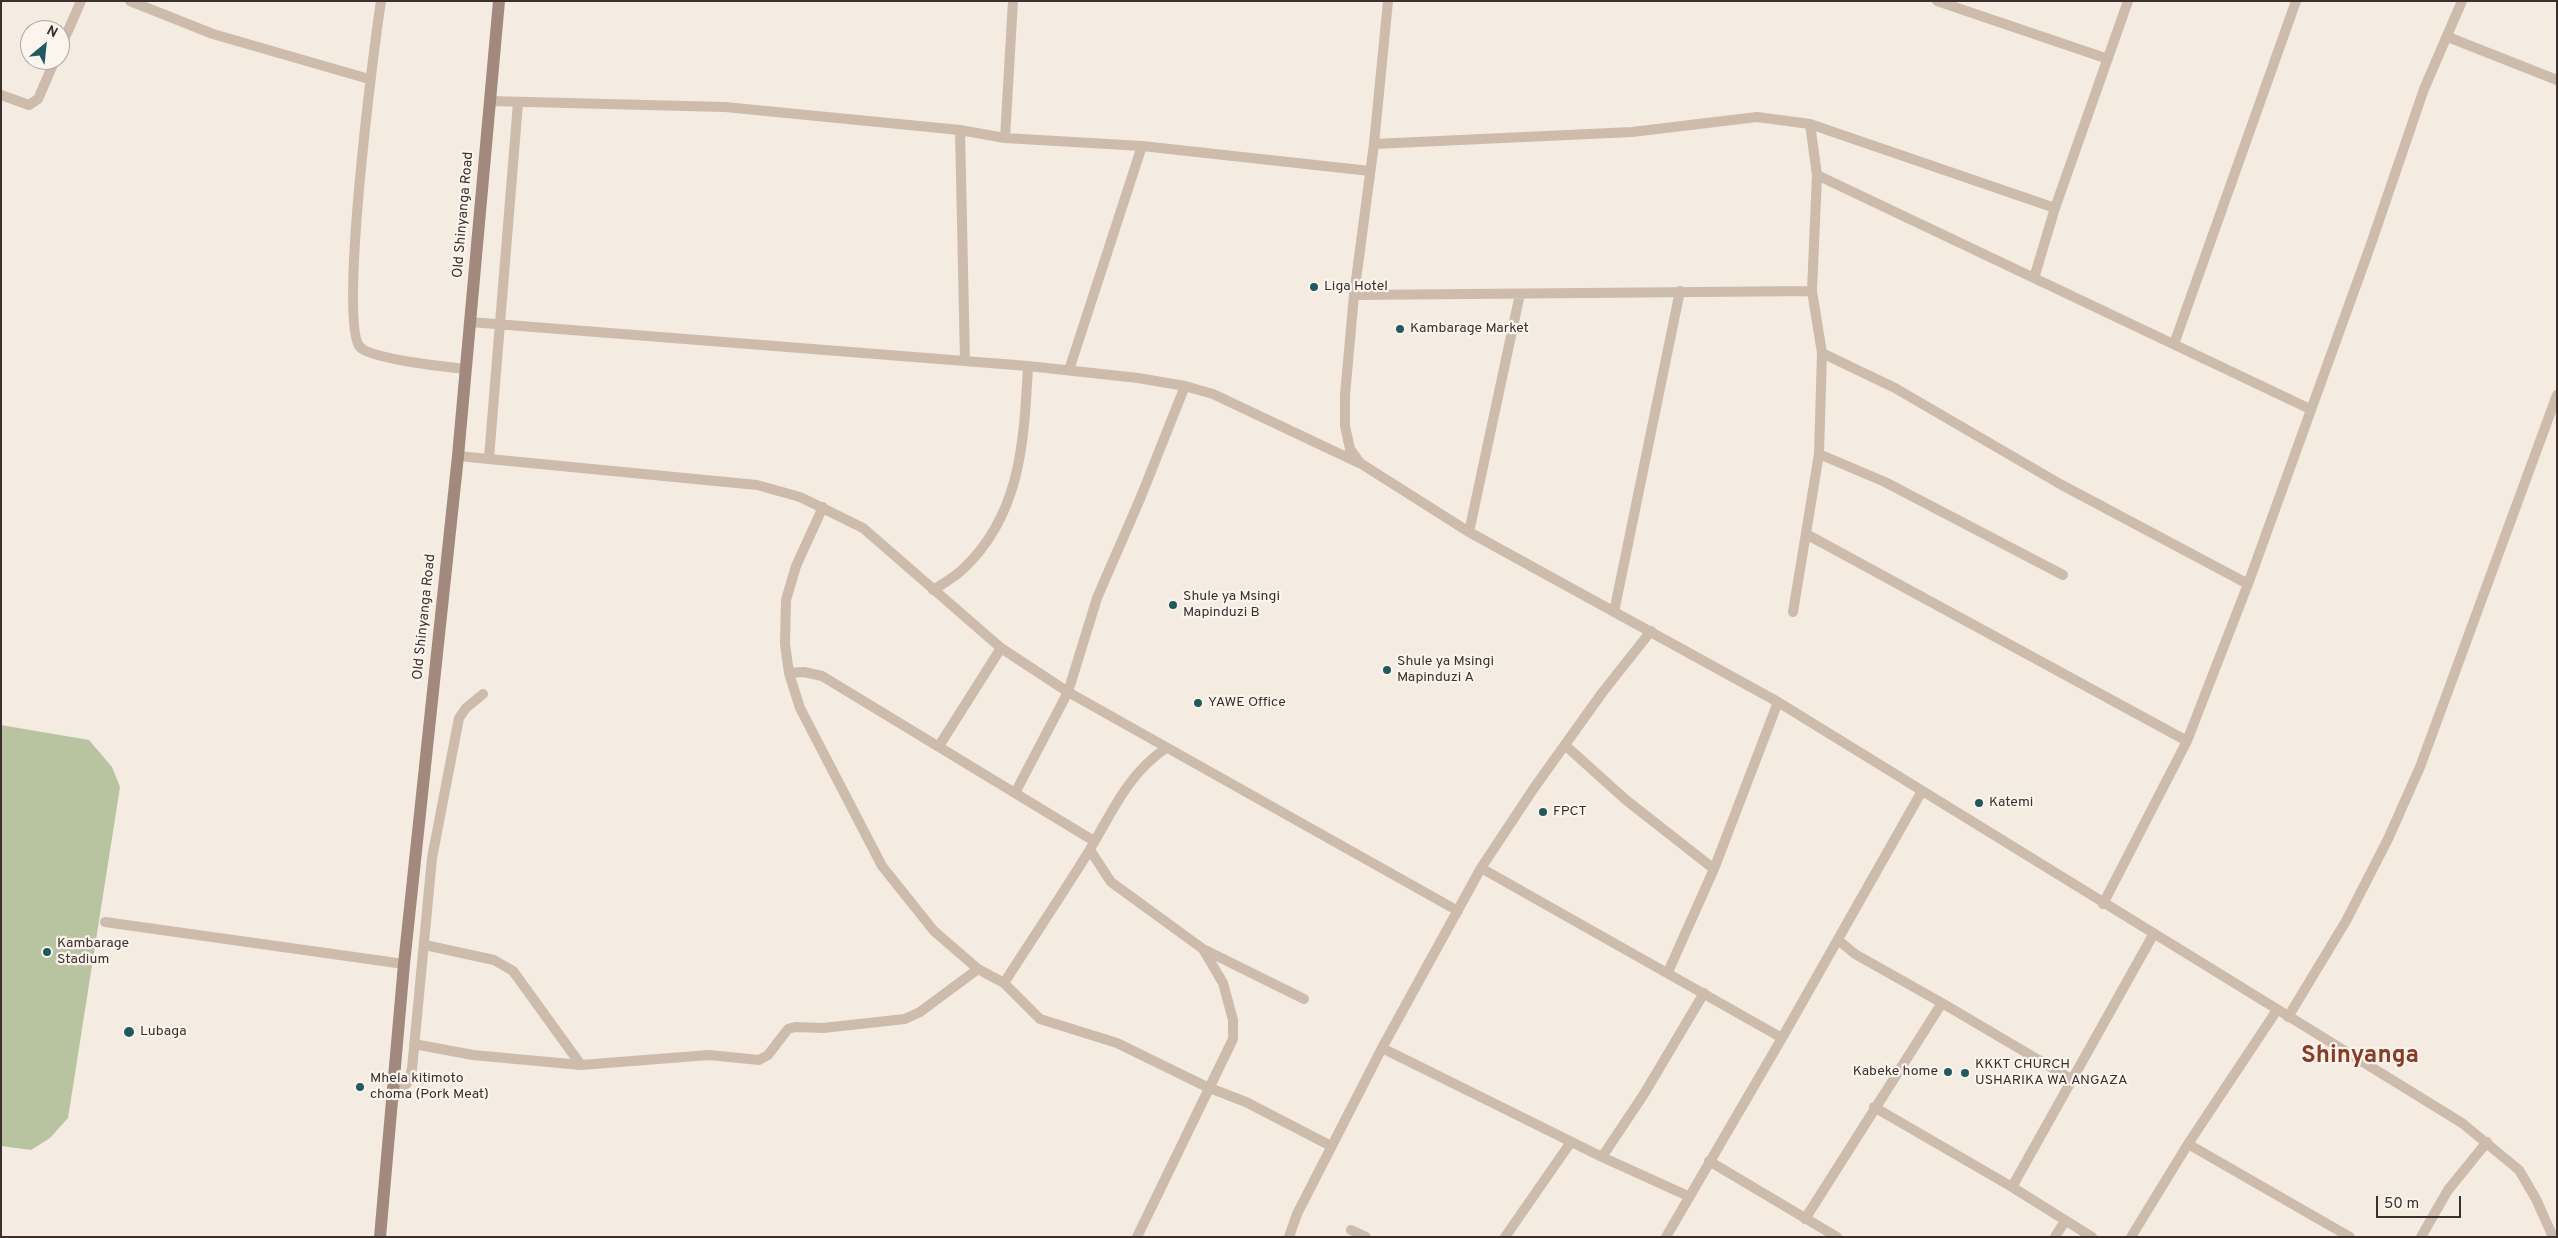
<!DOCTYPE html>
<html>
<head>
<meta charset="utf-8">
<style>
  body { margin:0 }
  #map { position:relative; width:2558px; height:1238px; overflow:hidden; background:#f4ebe1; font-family:Overpass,sans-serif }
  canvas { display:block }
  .frame { position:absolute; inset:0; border:2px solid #3b302b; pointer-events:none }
  .north { position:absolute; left:20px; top:20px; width:50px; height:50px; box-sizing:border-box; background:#fbf5ee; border:1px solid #aea6a0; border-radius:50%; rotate:28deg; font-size:14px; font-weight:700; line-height:20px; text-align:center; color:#3b302b }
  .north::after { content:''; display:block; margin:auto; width:18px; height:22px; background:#1f5a5e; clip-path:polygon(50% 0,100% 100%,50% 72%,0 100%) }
  .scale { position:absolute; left:2376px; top:1196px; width:85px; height:22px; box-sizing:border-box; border:2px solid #3b302b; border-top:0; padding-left:6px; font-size:15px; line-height:18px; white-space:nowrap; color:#3b302b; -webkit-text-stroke:4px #fbf5ee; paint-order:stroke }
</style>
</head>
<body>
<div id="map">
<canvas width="2558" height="1238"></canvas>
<div class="frame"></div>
<div class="north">N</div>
<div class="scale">50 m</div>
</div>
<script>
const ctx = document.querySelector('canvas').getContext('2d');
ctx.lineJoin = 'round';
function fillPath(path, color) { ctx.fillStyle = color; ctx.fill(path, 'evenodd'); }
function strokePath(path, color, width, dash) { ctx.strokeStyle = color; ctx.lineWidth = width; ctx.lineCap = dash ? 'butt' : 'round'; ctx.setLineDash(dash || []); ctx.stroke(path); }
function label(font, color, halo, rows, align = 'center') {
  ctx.font = font + ' Overpass,sans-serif'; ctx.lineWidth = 4.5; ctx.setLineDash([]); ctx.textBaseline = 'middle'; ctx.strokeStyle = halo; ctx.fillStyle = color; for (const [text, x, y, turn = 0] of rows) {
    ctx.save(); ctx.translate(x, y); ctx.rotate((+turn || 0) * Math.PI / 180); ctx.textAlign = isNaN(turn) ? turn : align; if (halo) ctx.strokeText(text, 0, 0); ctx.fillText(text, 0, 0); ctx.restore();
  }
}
fillPath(new Path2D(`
  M1,725L89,740L112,767L120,787L68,1118L50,1138L31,1150L1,1146Z`), '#b8c4a0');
strokePath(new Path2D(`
  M130,1L213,34L369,79
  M381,1C374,46 338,325 360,347C371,359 447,367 466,369
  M1388,1L1374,144L1354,295L1345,395V426L1350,449L1360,463L1469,532L1778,702L2462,1123L2519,1170L2536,1199L2553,1237
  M1937,1L2108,59
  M2448,37L2557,80
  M60,49L81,1
  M1,95L29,105L38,99L55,60
  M489,101L725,107L960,130L1005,138L1142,146L1370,171
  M960,130L965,361
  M1005,138L1013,1
  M1374,144L1632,132L1757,117L1810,124L2055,208
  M1817,175L2310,409
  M2034,278L2055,208L2128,1
  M1354,295L1812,291
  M470,322L1028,366L1138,378L1185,386L1213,394L1359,463
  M2174,344L2296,1
  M1822,353L1895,388L2060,484L2248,584
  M1069,370L1142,146
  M1819,454L1885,482L2063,575
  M458,456L757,485L800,497L863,528L1001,648L1068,692L1458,911
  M489,458L518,103
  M823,507L796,566L786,600L785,644L789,673L800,708L882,866L934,931L978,969L1004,983L1040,1019L1117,1043L1207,1087L1246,1102L1331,1146
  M1469,532L1520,294
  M1808,535L2187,741
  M933,590C943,584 953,578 962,570C1021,515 1024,442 1028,366
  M1614,612L1680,291
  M1793,612L1819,454L1822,353L1812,291L1817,175L1810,124
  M789,673L804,672L822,676L1094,841
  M939,746L1001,648
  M1566,746L1626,800L1714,869
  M1015,793L1068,692L1097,598L1140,499L1185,386
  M1090,850L1111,882L1203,949L1223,983L1233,1020V1039L1137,1237
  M1481,868L1782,1038
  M2103,904L2187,741L2248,584L2371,244L2424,89L2462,1
  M105,922L404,964
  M1838,940L1855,954L1942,1003L2071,1079
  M425,945L494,960L513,971L581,1065
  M1203,949L1304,999
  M1668,972L1714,869L1778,702
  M1004,983C1032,939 1062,895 1089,851C1113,811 1127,775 1166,748
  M2288,1017L2346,921L2388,839L2420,767L2557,395
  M414,1044L473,1055L581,1065L709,1055L759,1060L768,1055L788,1029L795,1027L823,1028L905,1019L920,1012L978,969
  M1382,1048L1602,1157L1688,1196
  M393,1100L407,1083L412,1069L432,858L459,718L466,708L483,694
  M1874,1107L2012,1187L2092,1237
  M2188,1144L2350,1237
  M1602,1157L1644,1094L1704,993
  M1709,1161L1837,1237
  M2012,1187L2153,935
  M1805,1219L1942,1003
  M1351,1230L1366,1237
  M1289,1237L1297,1214L1382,1048L1481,868L1534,788L1602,693L1651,631
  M1505,1237L1571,1142
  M1666,1237L1782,1038L1922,791
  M2055,1237L2065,1221
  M2131,1237L2188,1144L2277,1010
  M2421,1237L2448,1190L2487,1142`), '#cdbbac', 10);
strokePath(new Path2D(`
  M380,1237L404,964L458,456L499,1`), '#a18a7d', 12);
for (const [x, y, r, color] of [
  [1314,287,5,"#1f5a5e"],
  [1400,329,5,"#1f5a5e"],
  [1173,605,5,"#1f5a5e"],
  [1387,670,5,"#1f5a5e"],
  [1198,703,5,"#1f5a5e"],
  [1979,803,5,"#1f5a5e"],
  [1543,812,5,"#1f5a5e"],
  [47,952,5,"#1f5a5e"],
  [129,1032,6,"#1f5a5e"],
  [1948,1072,5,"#1f5a5e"],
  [1965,1073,5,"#1f5a5e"],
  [360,1087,5,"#1f5a5e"]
]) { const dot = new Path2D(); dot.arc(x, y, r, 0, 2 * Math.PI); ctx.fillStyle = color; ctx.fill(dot); strokePath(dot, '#fbf5ee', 2); }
label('14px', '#3b302b', '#fbf5ee', [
  ["Old Shinyanga Road",464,215,-85],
  ["Old Shinyanga Road",425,617,-84]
]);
label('14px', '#3b302b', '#fbf5ee', [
  ["Liga Hotel",1324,287],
  ["Kambarage Market",1410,329],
  ["Shule ya Msingi",1183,597],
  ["Mapinduzi B",1183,613],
  ["Shule ya Msingi",1397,662],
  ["Mapinduzi A",1397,678],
  ["YAWE Office",1208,703],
  ["Katemi",1989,803],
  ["FPCT",1553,812],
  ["Kambarage",57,944],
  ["Stadium",57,960],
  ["Lubaga",140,1032],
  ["KKKT CHURCH",1975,1065],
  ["USHARIKA WA ANGAZA",1975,1081],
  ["Kabeke home",1938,1072,"right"],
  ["Mhela kitimoto",370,1079],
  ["choma (Pork Meat)",370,1095]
], 'left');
label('bold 24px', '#8c3b22', '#fbf5ee', [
  ["Shinyanga",2360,1057]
]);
</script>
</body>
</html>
